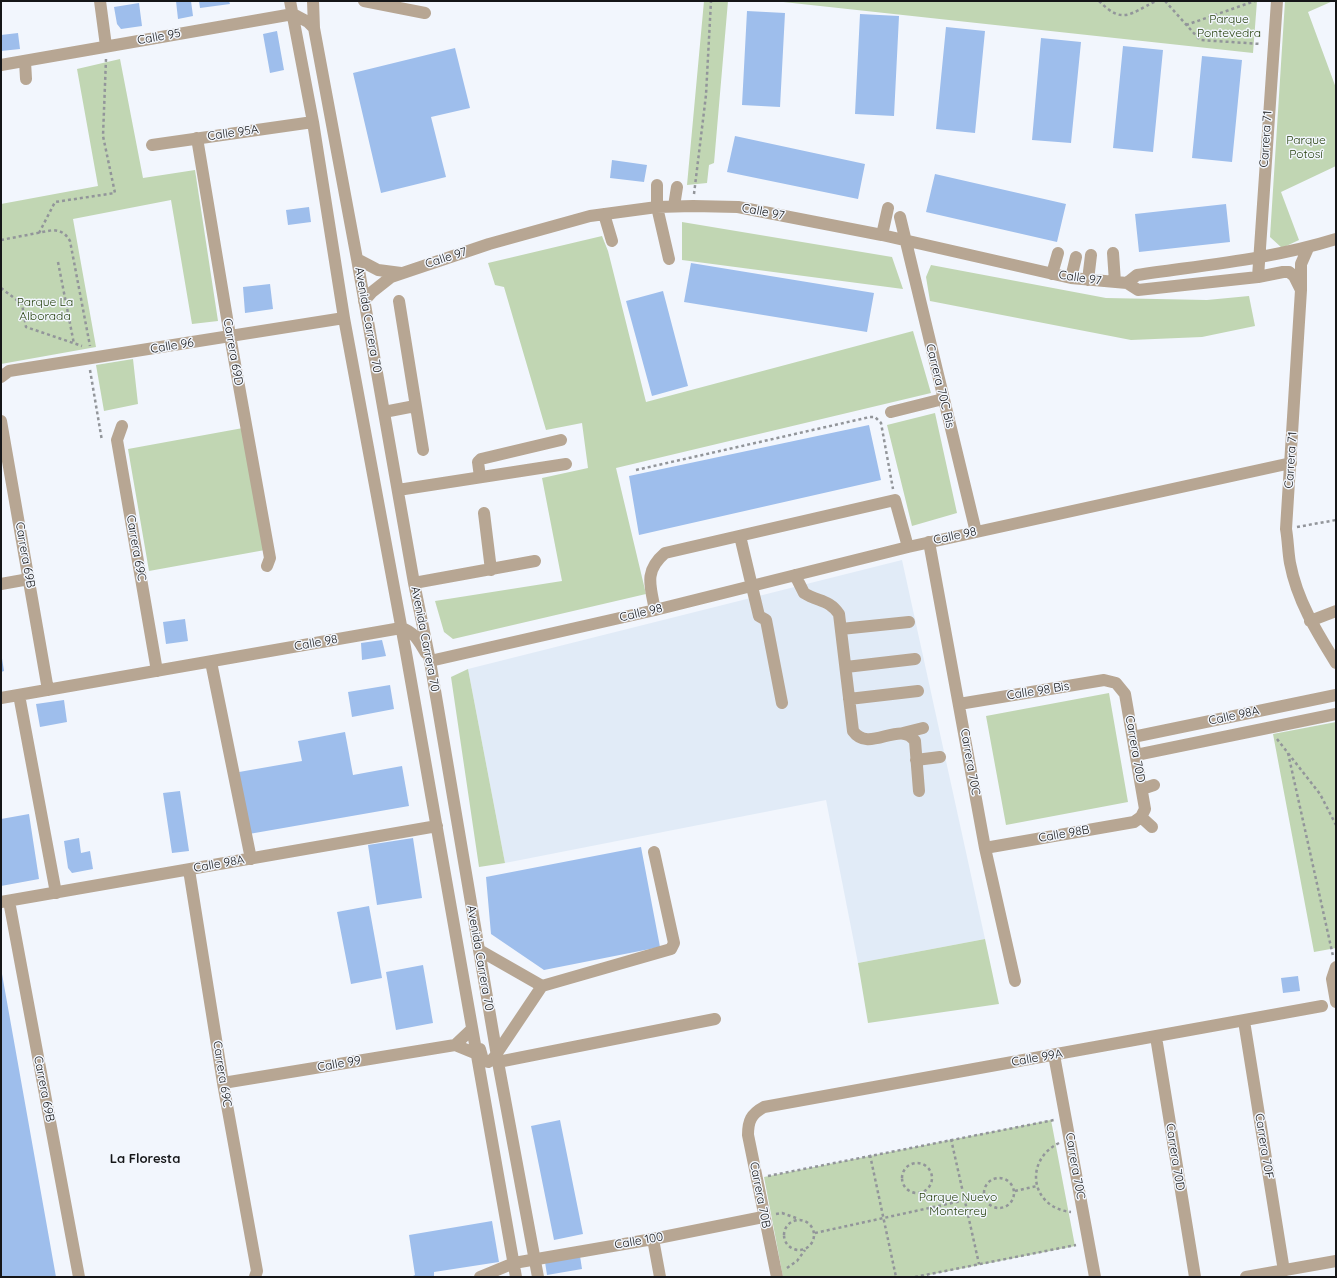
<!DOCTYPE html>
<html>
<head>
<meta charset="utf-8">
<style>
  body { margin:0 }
  #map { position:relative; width:1337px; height:1278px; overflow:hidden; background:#f2f6fd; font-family:Quicksand,sans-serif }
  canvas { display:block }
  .frame { position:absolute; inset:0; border:2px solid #151618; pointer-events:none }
</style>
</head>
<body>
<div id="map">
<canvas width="1337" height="1278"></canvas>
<div class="frame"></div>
</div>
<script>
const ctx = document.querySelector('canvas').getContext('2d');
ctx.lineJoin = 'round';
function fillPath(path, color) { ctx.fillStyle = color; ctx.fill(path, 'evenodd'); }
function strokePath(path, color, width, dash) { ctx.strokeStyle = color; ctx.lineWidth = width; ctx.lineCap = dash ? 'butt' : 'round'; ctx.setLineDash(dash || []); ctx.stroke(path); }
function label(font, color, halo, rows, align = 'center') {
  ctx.font = font + ' Quicksand,sans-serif'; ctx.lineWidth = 3; ctx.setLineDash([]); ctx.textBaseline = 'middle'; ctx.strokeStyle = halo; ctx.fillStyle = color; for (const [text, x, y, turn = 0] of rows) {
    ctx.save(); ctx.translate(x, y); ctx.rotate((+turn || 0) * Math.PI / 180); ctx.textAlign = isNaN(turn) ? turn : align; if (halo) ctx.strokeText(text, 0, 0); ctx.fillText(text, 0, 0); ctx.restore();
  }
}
fillPath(new Path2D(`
  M902,560L985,939L858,963L826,800L505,863L468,669Z`), '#e1ebf7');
fillPath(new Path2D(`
  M704,1H728L714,163L709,165L707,183L687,185Z
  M774,1H1257L1253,53Z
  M1285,1H1333L1308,12L1336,88V166L1281,192L1299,240L1282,248L1270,237Z
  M120,59L143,178L195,170L218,321L192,324L171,200L73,219L96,347L1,364V204L98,186L77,69Z
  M682,222L892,257L903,289L682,260Z
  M602,236L608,251L646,402L913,331L931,393L616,468L646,594L453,639L444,632L435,601L562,581L542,478L588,468L582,423L546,430L504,287L495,285L488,263Z
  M931,265L1106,298L1207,300L1249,296L1255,326L1202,337L1131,340L930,301L926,277Z
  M133,359L138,404L104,411L96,365Z
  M935,413L957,513L912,526L887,425Z
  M243,428L265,550L149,571L128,449Z
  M468,669L505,863L479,867L451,677Z
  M1109,693L1128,802L1006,825L986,716Z
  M1336,722V948L1314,952L1273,734Z
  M985,939L999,1004L868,1023L858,963Z
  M1051,1120L1075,1246L919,1277H783L764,1177Z`), '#c1d6b3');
fillPath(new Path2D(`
  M176,1H191L193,16L178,19Z
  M199,1H229L230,4L200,8Z
  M139,3L142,26L121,29L117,24L114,7Z
  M747,11L785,13L780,107L742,105Z
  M860,14L899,16L894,116L855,114Z
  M946,27L985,31L975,133L936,129Z
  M277,31L284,70L270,73L263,34Z
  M18,33L20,49L1,51V35Z
  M1041,38L1081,42L1071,143L1032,140Z
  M1123,46L1163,50L1153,152L1113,148Z
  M455,48L470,108L431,117L446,177L381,193L353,73Z
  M1202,56L1242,60L1232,162L1192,158Z
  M735,136L865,164L858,199L727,172Z
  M612,160L647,165L644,182L610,178Z
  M935,174L1066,204L1057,242L926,212Z
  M1226,204L1230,242L1139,252L1135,214Z
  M309,207L311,222L288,225L286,210Z
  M691,263L874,293L867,332L684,302Z
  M270,284L273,309L245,313L243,287Z
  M663,291L688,386L652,396L626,301Z
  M869,425L881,480L639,535L629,476Z
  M185,619L188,641L166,644L163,622Z
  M382,640L386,656L362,660L361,643Z
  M1,652L4,671L1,672Z
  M390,685L394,709L352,717L348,692Z
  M64,700L67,722L40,727L36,704Z
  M345,732L353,775L402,766L409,806L249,834L239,772L302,761L298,741Z
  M180,791L189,851L172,853L163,793Z
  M29,814L39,879L1,886V819Z
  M79,838L81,853L90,851L93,869L72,873L68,868L64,841Z
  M413,838L422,898L377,905L368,845Z
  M641,847L660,947L544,970L491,934L486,877Z
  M369,906L382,978L351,984L337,912Z
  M423,965L433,1023L396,1030L386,972Z
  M1,974H2L56,1277H1Z
  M1298,976L1300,991L1283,993L1281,978Z
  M560,1120L583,1234L554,1240L531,1126Z
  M492,1221L499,1262L434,1272V1277H411L415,1275L409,1235Z
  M580,1256L582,1269L547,1275L545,1262Z`), '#9ebeec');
strokePath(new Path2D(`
  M1099,1C1123,25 1129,14 1156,1
  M1165,1L1200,40L1261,44
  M1186,25L1255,1
  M694,194L706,95L711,1
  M39,233L55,202L115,193L103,136L106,59
  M1,240L53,230C62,231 66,234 70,241L90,346
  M58,262L74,344
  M1,288L22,304L26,327L82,346
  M90,370L102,441
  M636,470L870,417H875L881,423L893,489
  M1297,527L1336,520
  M1277,739L1320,794L1336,825
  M1288,753L1333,956
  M951,1139L979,1264
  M1059,1143C1023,1161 1031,1208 1071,1212
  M870,1155L896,1277
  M902 1178a15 15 0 1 1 30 0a15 15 0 1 1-30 0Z
  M768,1176L1054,1120
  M984 1193a15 15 0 1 1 30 0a15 15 0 1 1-30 0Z
  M1015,1191L1037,1186
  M776,1214L782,1213L799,1219
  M784 1235a15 15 0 1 1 30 0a15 15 0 1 1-30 0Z
  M815,1233L984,1196
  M787,1268L797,1261L805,1250
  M915,1277L1076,1245`), '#92959a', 2.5, [3, 3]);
strokePath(new Path2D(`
  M100,1L106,46
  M290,1L313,122L344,318L405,647L516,1277
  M313,1L314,28L357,259L414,583L430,661L498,1062L538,1277
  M364,1L425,13
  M25,61L26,79
  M1,65L293,14L308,22L314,28
  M197,138L230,336L270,558L267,566
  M152,145L313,122
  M657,185V207L669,259
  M674,206L677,187
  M604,214L612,241
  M900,217L976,532
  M882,235L888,208
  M1308,248L1301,264V290L1286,529C1288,540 1288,552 1290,563C1297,600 1316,631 1336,663
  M1113,253L1115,282
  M357,259L378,270L401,273
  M1052,274L1058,253
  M1258,277L1277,1
  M1071,278L1076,257
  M1088,280L1091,255
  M1127,283L1137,275C1204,265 1272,259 1336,239
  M364,301L372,292L391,277L489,244L590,216L657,207L693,206L738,207L882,235L1071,278L1127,283L1138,290L1258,277L1283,272H1289L1294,276L1301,290
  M399,301L423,450
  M1,377L9,371L344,318
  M384,412L415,406
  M891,412L943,399
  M1,421L48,690
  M122,426L117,440L157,671
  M480,477L478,462L481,459L561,440
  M398,490L566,464
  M484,513L491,570
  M740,536L759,616L766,620L782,703
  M929,542L985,848L1015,981
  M795,575L804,593C818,602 829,599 839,614L853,731C869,754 900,719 915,741L919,791
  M414,583L535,561
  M1,584L29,579
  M655,610C650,585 644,571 665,553L895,500L908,547
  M1310,621L1336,611
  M841,629L909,622
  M430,661L655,610L908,547L1291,463
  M211,662L251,859
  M846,667L915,659
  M19,695L56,893
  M1,698L401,628C415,632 419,642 426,653
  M849,699L918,691
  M959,704L1104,680L1116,683L1125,694L1145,809L1141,817L1134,822L985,848
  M903,733L923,728
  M1133,737L1336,695
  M1136,755L1336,714
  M916,760L940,757
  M1142,789L1154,785
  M1141,817L1152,827
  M189,870L223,1083L257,1271L255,1277
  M9,901L79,1277
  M1,902L437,826
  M479,950L542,986L671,949L674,943L654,852
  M1336,967L1332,979L1336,1002
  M1244,1021L1284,1271
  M1156,1037L1195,1277
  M455,1045L472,1029
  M480,1049L483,1060L488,1062L493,1059L542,986
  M1054,1055L1095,1277
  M498,1062L715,1019
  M223,1083L455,1045L477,1054
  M653,1239L660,1277
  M480,1277L514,1263L653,1239L763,1217
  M777,1277L748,1135C748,1121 751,1114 764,1107L1322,1006
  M1246,1277L1336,1261`), '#b7a693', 12);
label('12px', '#243f0a', '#f2f6fd', [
  ["Parque",1229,19],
  ["Pontevedra",1229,33],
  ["Parque",1306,140],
  ["Potosí",1306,154],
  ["Parque La",45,302],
  ["Alborada",45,316],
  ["Parque Nuevo",958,1197],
  ["Monterrey",958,1211]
]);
label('12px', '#151618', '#f2f6fd', [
  ["Calle 95",159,37,-10],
  ["Calle 95A",233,133,-8],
  ["Carrera 71",1266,139,-86],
  ["Calle 97",763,212,11],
  ["Calle 97",446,258,-18],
  ["Calle 97",1080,278,8],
  ["Avenida Carrera 70",368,320,80],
  ["Calle 96",172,346,-9],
  ["Carrera 69D",233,352,80],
  ["Carrera 70C Bis",940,386,76],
  ["Carrera 71",1291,460,-86],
  ["Calle 98",955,536,-12],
  ["Carrera 69C",136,548,80],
  ["Carrera 69B",25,555,80],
  ["Calle 98",641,613,-13],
  ["Avenida Carrera 70",425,639,79],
  ["Calle 98",316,643,-10],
  ["Calle 98 Bis",1038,691,-9],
  ["Calle 98A",1234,716,-12],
  ["Carrera 70D",1135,749,80],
  ["Carrera 70C",970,762,80],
  ["Calle 98B",1064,834,-10],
  ["Calle 98A",219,864,-10],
  ["Avenida Carrera 70",480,958,80],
  ["Calle 99A",1037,1058,-10],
  ["Calle 99",339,1064,-10],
  ["Carrera 69C",222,1074,81],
  ["Carrera 69B",44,1089,79],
  ["Carrera 70F",1264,1146,81],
  ["Carrera 70D",1175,1157,81],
  ["Carrera 70C",1075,1166,80],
  ["Carrera 70B",760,1195,79],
  ["Calle 100",639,1241,-10]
]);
label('bold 13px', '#151618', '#f2f6fd', [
  ["La Floresta",145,1159]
]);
</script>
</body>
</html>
